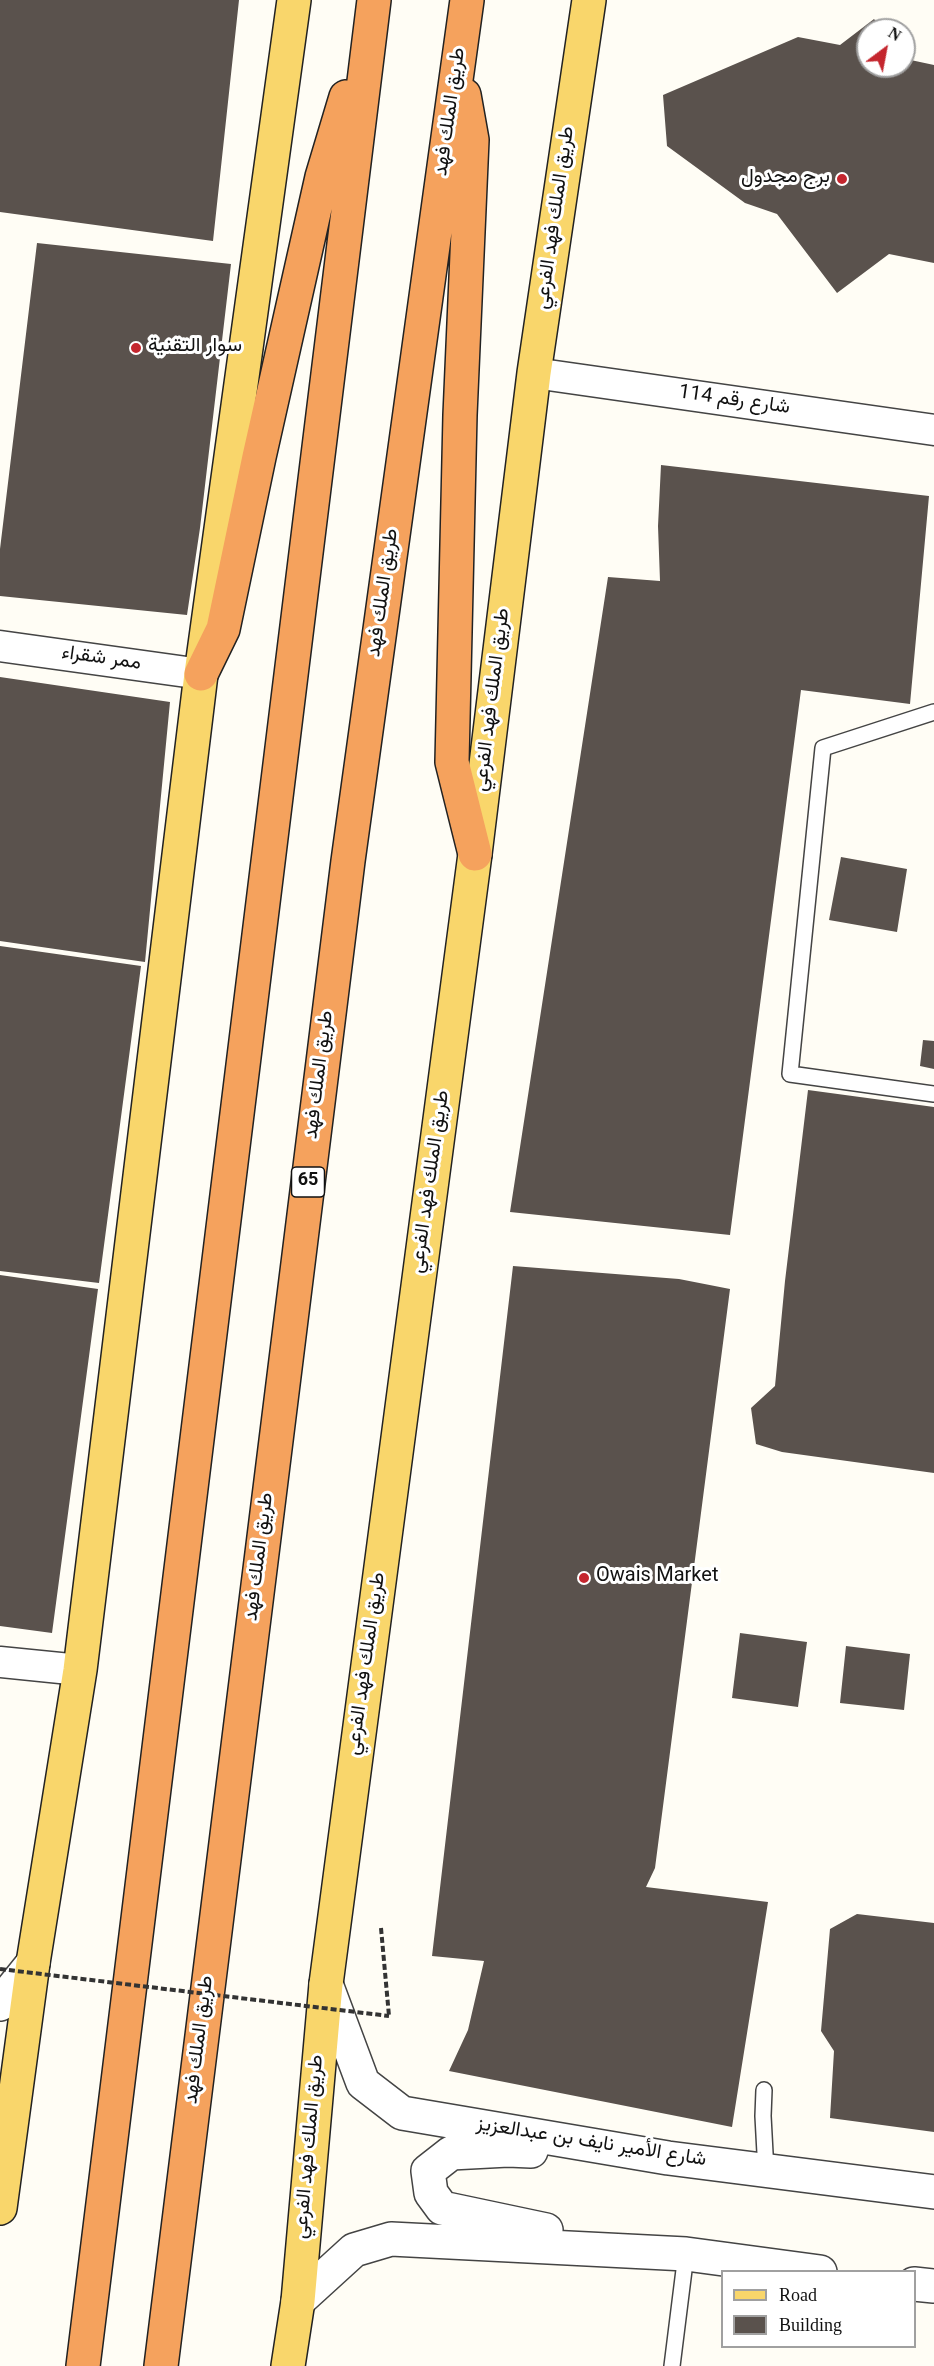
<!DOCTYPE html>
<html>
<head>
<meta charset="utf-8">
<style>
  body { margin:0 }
  #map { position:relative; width:934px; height:2366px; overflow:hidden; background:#fffdf5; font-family:Georgia,serif }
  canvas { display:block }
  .legend { position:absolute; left:721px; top:2270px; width:195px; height:78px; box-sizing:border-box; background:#fff; border:2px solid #a0a0a0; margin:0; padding:8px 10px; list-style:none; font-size:18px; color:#111 }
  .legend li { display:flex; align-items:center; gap:12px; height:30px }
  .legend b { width:30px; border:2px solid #a0a0a0 }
  .north { position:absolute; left:856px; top:18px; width:60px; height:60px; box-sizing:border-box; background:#fff; border:2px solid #a0a0a0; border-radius:50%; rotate:32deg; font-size:16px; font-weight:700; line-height:24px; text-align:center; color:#111 }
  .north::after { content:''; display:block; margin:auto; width:21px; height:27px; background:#c4262e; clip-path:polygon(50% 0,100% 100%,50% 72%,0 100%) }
</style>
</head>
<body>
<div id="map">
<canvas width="934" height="2366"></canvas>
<ul class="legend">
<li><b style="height:8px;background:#f9d66b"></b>Road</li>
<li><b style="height:16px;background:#5a524d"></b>Building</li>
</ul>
<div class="north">N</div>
</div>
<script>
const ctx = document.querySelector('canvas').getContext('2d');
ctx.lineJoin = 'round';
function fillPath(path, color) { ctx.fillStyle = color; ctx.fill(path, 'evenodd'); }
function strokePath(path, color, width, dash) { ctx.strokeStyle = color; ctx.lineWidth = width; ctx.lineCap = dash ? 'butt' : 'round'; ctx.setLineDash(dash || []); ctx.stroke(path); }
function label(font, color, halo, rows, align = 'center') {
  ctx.font = font + ' Georgia,Vazirmatn,serif'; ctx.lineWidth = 6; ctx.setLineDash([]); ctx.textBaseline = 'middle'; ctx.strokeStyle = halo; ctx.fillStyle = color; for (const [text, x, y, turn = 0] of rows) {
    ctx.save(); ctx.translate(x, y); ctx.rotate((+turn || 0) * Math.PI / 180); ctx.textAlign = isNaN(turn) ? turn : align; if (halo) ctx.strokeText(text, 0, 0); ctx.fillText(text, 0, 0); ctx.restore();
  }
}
fillPath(new Path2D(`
  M0,0H239L213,241L0,212Z
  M874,19L883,30H868V66H904V57L906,59L934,65V263L889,254L837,293L777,214L745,203L667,146L663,95L798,37L840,45Z
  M37,243L231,264L200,528L187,615L0,596V549Z
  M661,465L929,496L910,704L801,690L730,1235L510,1212L608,577L660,581L658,526Z
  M0,677L170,702L145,962L0,941Z
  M841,857L907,869L897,932L829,920Z
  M0,946L141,966L99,1283L0,1271Z
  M923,1040L934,1041V1069L920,1066Z
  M808,1090L934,1107V1473L782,1452L756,1444L751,1408L775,1386L785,1281Z
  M513,1266L679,1279L730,1289L655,1868L646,1887L768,1902L732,2127L449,2071L468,2030L484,1961L432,1956Z
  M0,1275L98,1289L52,1633L0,1626Z
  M740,1633L807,1642L798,1707L732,1698Z
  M846,1646L910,1654L904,1710L840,1703Z
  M857,1914L934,1923V2132L830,2118L834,2051L821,2031L830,1929Z`), '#5a524d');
const service = new Path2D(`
  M934,712L823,748L790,1074L934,1094
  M764,2090L763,2116L766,2172
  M672,2366L686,2254`);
const minor = new Path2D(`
  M534,373L934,430
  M0,646L201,674
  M0,1662L80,1670`);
const tertiary = new Path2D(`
  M326,1984L363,2083L402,2113L668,2158L934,2192
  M0,2004L33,1963
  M531,2151L508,2150L451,2153L428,2171L431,2193L442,2208L546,2230
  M914,2284L934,2286
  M298,2301L354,2250L391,2239L686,2254L820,2272`);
const primary = new Path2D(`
  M0,2208L33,1963L80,1670L201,674L294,0
  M288,2366L298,2301L326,1984L475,854L534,373L589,0`);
const motorway = new Path2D(`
  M464,95L472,140L460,415L452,762L475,854
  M201,674L223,629L259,457L322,177L346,97
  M83,2366L374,0
  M161,2366L348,861L467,0`);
strokePath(service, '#444', 18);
strokePath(minor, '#444', 33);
strokePath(tertiary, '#444', 36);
strokePath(primary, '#222', 36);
strokePath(motorway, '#222', 36);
strokePath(new Path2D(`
  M381,1928L389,2016`), '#333', 4, [6, 3]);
strokePath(service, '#fff', 15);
strokePath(minor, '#fff', 30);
strokePath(tertiary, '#fff', 33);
strokePath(primary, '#f9d66b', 33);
strokePath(motorway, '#f5a25d', 33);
strokePath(new Path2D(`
  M0,1969L389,2016`), '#333', 4, [6, 3]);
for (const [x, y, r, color] of [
  [842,179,6,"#c4262e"],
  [136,348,6,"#c4262e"],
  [584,1578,6,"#c4262e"]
]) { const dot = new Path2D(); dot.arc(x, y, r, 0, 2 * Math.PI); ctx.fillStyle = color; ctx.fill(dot); strokePath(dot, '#fff', 2); }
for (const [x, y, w] of [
  [308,1182,33]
]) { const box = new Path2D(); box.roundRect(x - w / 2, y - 15, w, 30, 4.5); ctx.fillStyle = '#fff'; ctx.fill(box); strokePath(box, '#111', 1.5); }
label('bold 18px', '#111', null, [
  ["65",308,1182]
]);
label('20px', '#111', '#fff', [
  ["طريق الملك فهد",452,112,-82],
  ["طريق الملك فهد الفرعي",557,218,-82],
  ["شارع رقم 114",734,402,8],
  ["طريق الملك فهد",385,593,-82],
  ["ممر شقراء",101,660,8],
  ["طريق الملك فهد الفرعي",494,700,-83],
  ["طريق الملك فهد",321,1075,-83],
  ["طريق الملك فهد الفرعي",432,1182,-82],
  ["طريق الملك فهد",261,1557,-83],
  ["طريق الملك فهد الفرعي",368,1664,-82],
  ["طريق الملك فهد",201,2040,-83],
  ["شارع الأمير نايف بن عبدالعزيز",591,2144,9],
  ["طريق الملك فهد الفرعي",311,2147,-85]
]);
label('20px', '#111', '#fff', [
  ["برج مجدول",830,179,"right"],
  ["سوار التقنية",148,348],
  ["Owais Market",596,1578]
], 'left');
</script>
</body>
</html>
